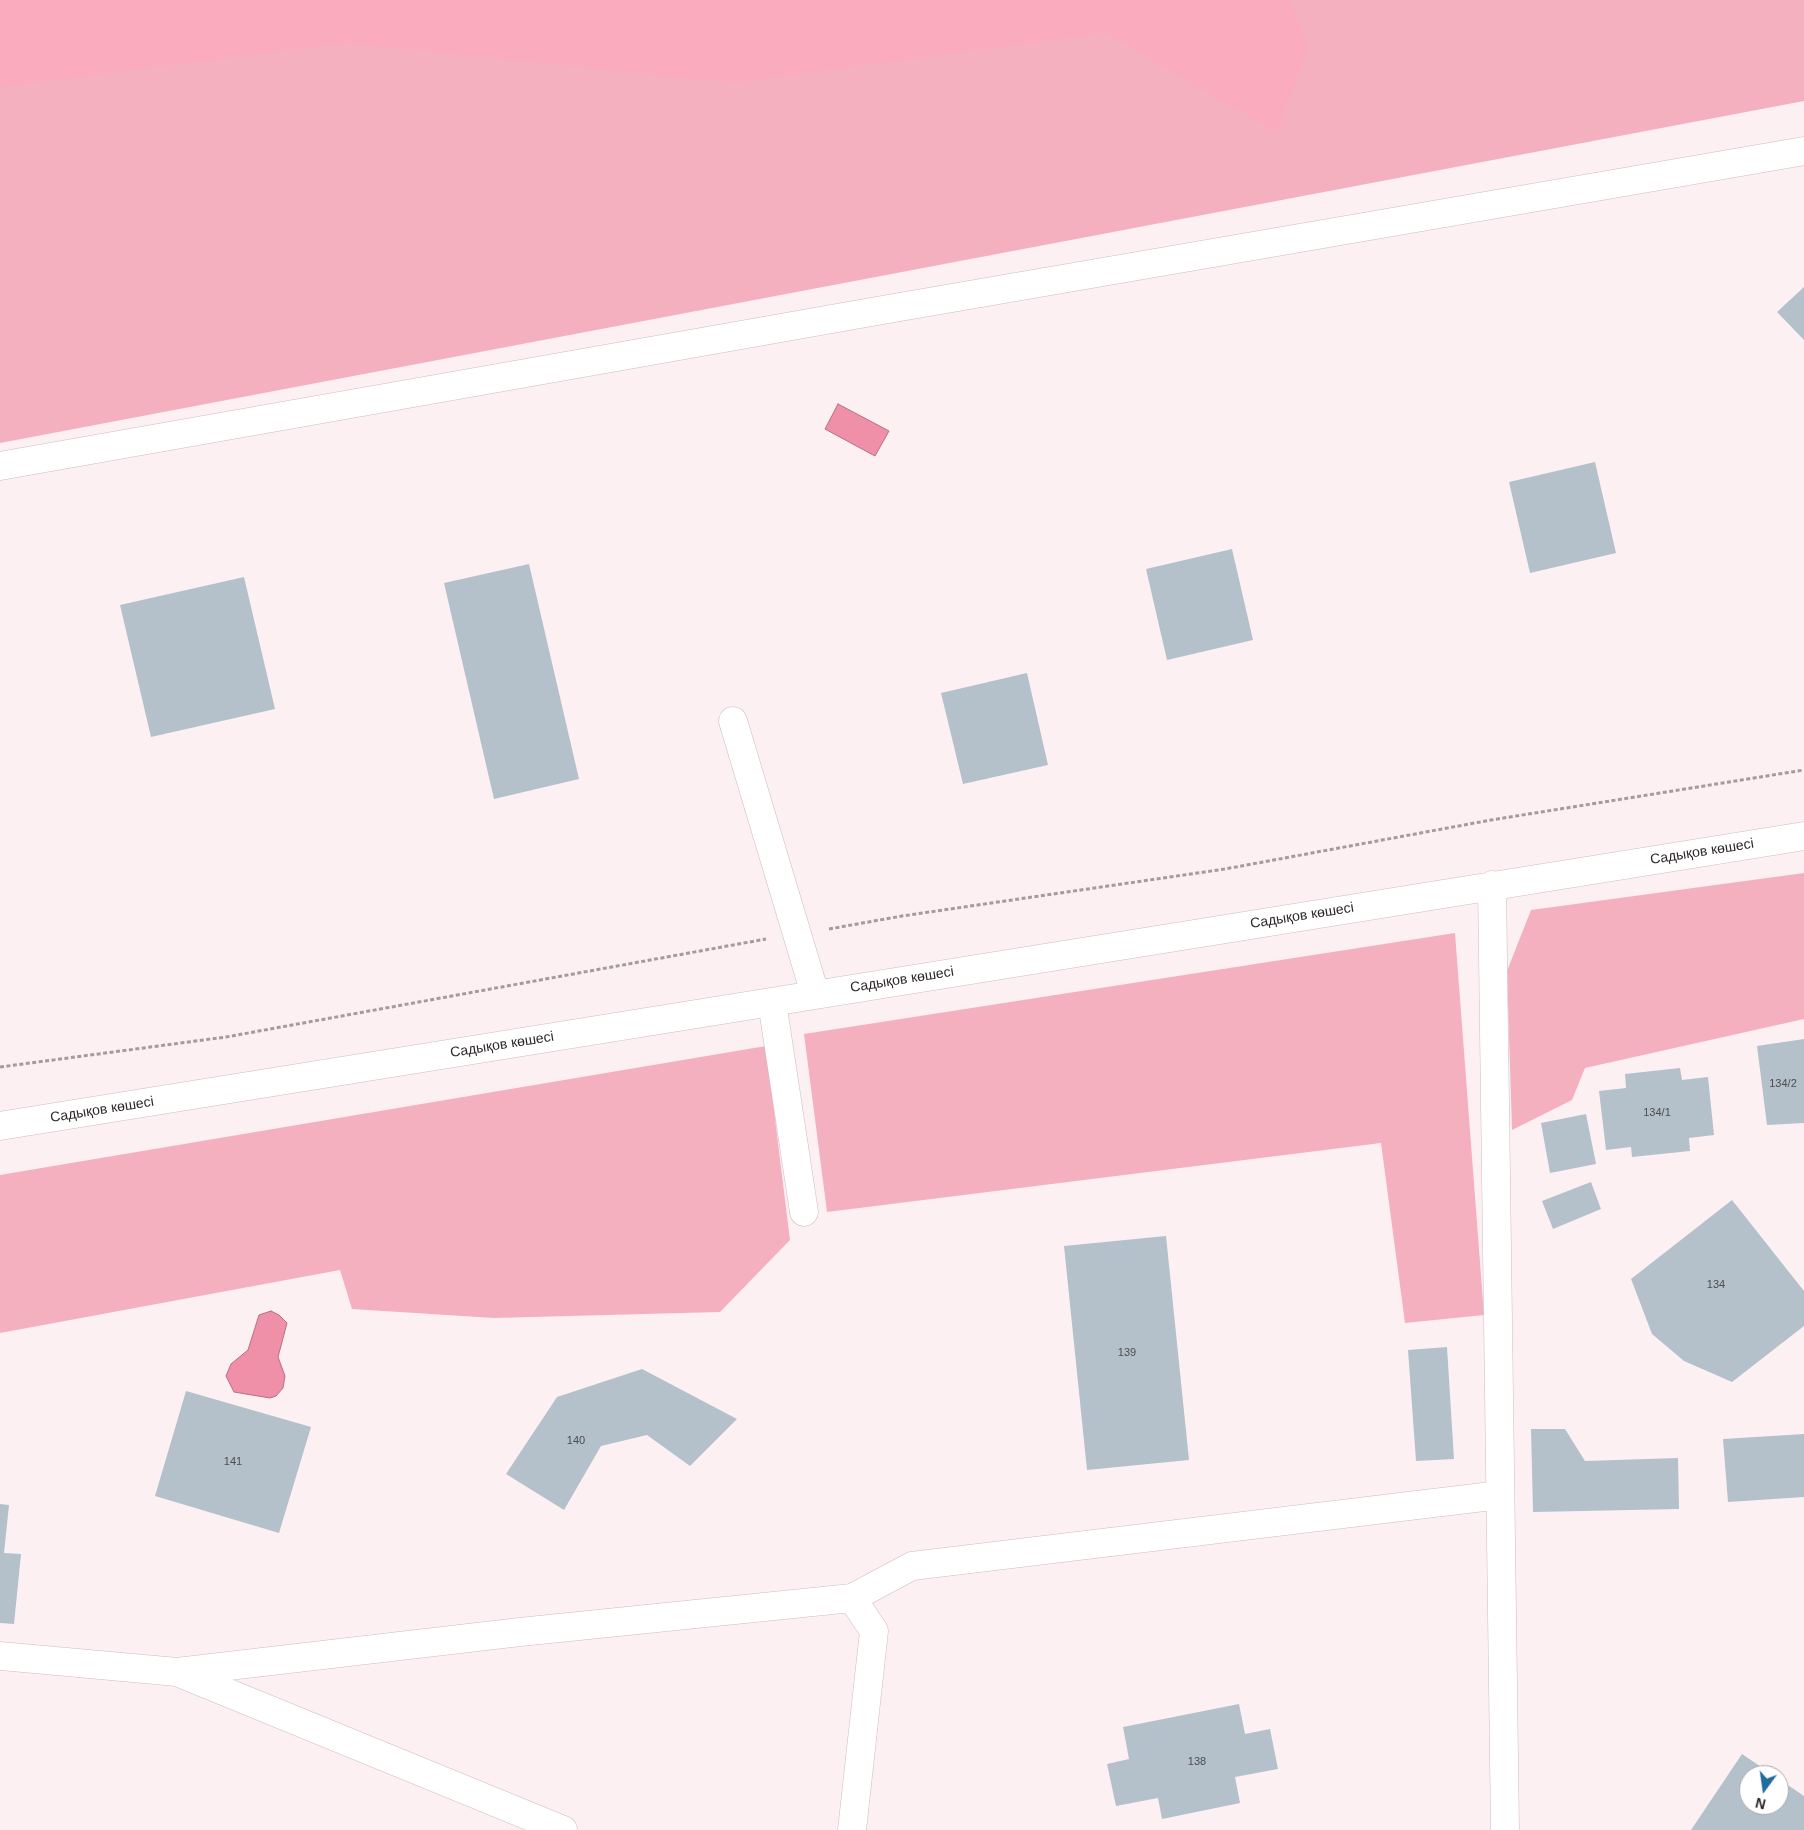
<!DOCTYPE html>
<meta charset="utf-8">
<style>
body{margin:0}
#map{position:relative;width:1804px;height:1830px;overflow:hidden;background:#fdf0f2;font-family:Arial,sans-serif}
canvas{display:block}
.north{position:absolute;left:1739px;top:1765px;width:50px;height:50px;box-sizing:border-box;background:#fff;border:1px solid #aaa8a8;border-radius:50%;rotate:194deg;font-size:14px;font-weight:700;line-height:20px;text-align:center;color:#2b2526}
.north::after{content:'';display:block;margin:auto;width:18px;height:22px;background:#1f6d9f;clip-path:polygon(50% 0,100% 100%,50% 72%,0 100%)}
</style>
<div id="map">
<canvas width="1804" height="1830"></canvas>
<div class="north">N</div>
</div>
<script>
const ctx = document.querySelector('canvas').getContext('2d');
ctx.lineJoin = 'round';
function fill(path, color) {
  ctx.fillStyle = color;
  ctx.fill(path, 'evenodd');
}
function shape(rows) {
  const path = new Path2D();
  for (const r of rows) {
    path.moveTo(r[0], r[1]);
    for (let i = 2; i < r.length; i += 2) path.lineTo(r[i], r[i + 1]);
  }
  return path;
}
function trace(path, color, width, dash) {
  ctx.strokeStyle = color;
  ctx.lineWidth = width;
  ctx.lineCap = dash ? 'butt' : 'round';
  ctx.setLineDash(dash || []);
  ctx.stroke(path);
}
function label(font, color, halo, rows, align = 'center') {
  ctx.font = font + ' Arial,sans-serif';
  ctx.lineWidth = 4.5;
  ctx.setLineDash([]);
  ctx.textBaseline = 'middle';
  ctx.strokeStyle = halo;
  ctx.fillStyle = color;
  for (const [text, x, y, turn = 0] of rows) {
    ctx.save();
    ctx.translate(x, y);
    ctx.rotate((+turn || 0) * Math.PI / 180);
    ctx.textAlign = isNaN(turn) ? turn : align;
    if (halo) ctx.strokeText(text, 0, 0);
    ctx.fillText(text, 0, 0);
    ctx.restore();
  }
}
fill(shape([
 [0,0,1804,0,1804,101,0,443],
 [1804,873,1804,1019,1585,1068,1572,1100,1512,1130,1507,971,1531,910],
 [1455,933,1484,1315,1405,1323,1381,1143,827,1212,804,1034],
 [766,1046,790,1240,720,1312,494,1318,352,1309,340,1270,0,1333,0,1175]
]), '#f5b0c0');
fill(shape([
 [0,0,1290,0,1309,48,1276,133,1106,33,732,83,346,43,0,87]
]), '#faacbe');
const water = shape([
 [838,404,889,431,875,456,825,429,838,404],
 [271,1311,279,1315,287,1323,278,1357,285,1376,283,1388,276,1396,270,1398,234,1392,226,1376,231,1364,248,1350,259,1315,271,1311]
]);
fill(water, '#ef90a8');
trace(water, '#b47081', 1);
fill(shape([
 [1804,287,1804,340,1777,312],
 [1595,462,1616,553,1530,573,1509,482],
 [1232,549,1253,640,1167,660,1146,569],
 [529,564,579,779,494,799,444,583],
 [244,577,275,709,151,737,120,605],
 [1027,673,1048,765,963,784,941,693],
 [1804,1039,1804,1123,1767,1125,1757,1046],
 [1680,1068,1682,1080,1708,1077,1714,1135,1689,1138,1690,1151,1632,1157,1631,1147,1606,1150,1599,1091,1626,1088,1625,1074],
 [1586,1114,1596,1164,1550,1173,1541,1123],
 [1591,1182,1601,1209,1553,1229,1542,1201],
 [1732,1200,1804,1291,1804,1326,1732,1382,1684,1361,1652,1334,1631,1279],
 [1166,1236,1189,1460,1087,1470,1064,1246],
 [1447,1347,1454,1459,1416,1461,1408,1350],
 [642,1369,737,1419,690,1466,647,1435,601,1446,564,1510,506,1474,557,1397],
 [186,1391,311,1427,279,1533,155,1496],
 [1531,1429,1565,1429,1585,1461,1678,1458,1679,1509,1533,1512],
 [1804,1434,1804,1497,1728,1502,1723,1439],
 [0,1504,9,1505,4,1553,21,1554,14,1624,0,1623],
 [1239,1704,1245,1734,1270,1729,1278,1769,1235,1777,1240,1803,1162,1819,1158,1798,1116,1806,1107,1764,1129,1759,1123,1727],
 [1742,1754,1773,1775,1749,1775,1749,1805,1779,1805,1779,1779,1804,1796,1804,1830,1691,1830]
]), '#b4c1ca');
const minor = shape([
 [0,466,894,308,1804,151],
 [733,721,815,994],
 [1492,885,1505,1830],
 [772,1002,804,1212],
 [0,1126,1804,836],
 [852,1598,912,1566,1500,1495],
 [0,1656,177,1672,563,1830],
 [177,1672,520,1632,852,1598,874,1631,852,1830]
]);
trace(minor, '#ccbcbf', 29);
trace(shape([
 [829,929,902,916,1225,869,1491,820,1804,770],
 [0,1067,226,1037,766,939]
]), '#a59b9c', 3, [4, 2.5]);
trace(minor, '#fff', 28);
label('11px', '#4d4c4f', null, [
 ["134/2",1783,1084],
 ["134/1",1657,1113],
 ["134",1716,1285],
 ["139",1127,1353],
 ["140",576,1441],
 ["141",233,1462],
 ["138",1197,1762]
]);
label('14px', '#2b2526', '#fff', [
 ["Садықов көшесі",1702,852,-9],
 ["Садықов көшесі",1302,916,-9],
 ["Садықов көшесі",902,980,-9],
 ["Садықов көшесі",502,1045,-9],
 ["Садықов көшесі",102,1110,-9]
]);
</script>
